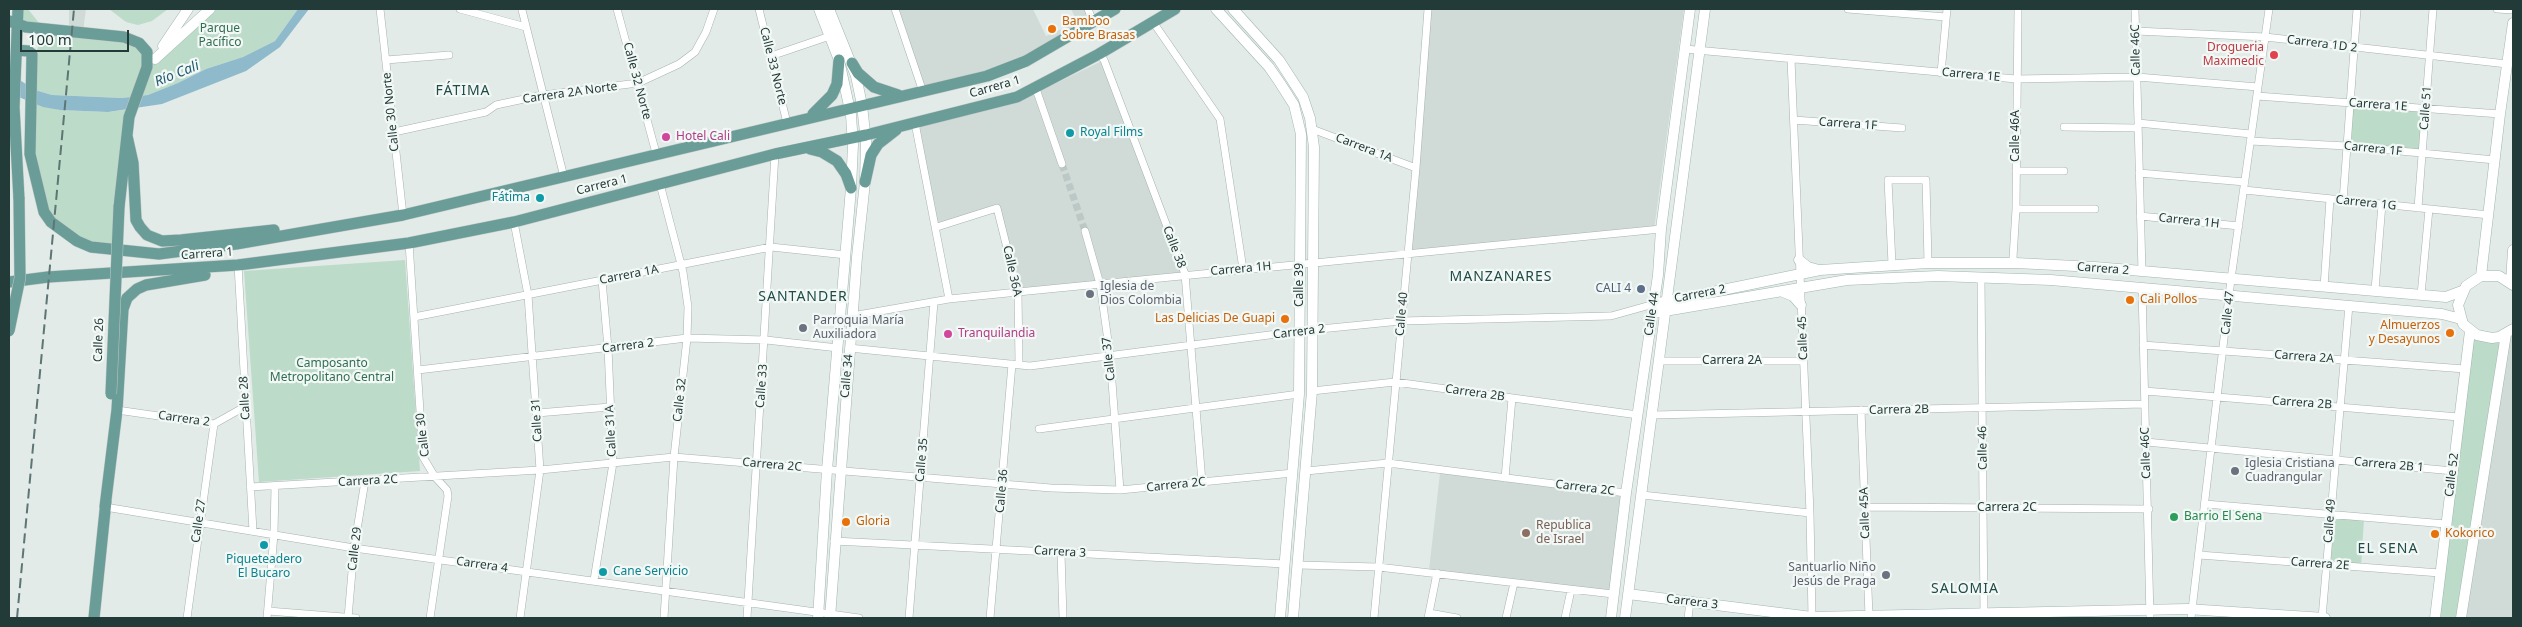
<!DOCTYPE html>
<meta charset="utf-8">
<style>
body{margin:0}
#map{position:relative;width:2522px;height:627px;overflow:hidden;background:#e2ebe8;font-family:"Noto Sans",sans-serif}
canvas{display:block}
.frame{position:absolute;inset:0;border:10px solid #233b38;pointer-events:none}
.scale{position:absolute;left:20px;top:30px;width:109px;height:22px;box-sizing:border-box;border:2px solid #233b38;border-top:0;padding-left:6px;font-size:15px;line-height:18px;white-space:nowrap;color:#233b38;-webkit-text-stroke:4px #f2f8f6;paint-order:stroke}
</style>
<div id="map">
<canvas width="2522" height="627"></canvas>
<div class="frame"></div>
<div class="scale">100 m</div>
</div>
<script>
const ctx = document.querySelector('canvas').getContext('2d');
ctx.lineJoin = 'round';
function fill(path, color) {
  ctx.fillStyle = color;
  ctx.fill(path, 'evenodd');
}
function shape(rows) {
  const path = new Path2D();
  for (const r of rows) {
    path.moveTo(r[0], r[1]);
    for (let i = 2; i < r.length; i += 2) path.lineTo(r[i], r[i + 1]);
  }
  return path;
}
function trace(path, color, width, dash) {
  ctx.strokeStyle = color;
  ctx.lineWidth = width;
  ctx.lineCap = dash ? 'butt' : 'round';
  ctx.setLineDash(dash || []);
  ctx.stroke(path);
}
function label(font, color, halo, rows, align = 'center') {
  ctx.font = font + ' "Noto Sans",sans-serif';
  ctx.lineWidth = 4.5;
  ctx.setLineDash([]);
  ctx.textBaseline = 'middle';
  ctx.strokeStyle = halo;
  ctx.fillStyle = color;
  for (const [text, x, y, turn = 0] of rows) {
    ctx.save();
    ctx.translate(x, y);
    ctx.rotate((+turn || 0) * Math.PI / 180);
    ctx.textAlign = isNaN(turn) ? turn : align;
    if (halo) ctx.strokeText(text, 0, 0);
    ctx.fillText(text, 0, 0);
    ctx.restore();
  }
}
fill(shape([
 [69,9,86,9,83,32,69,30],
 [895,9,1033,9,1046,36,1077,22,1071,9,1088,9,1093,22,1026,60,923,92],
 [1428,9,1684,9,1654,230,1407,253],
 [1104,60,1185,274,1018,292,997,209,937,227,916,128,1019,101],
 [2513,329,2513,618,2461,618,2505,346],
 [1440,473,1623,496,1611,591,1429,570]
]), '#d0dbd7');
fill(shape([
 [18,9,28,9,43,28,131,39,148,61,210,9,298,9,275,41,243,57,206,69,178,83,148,95,122,98,52,95,35,90,34,56,41,41,43,28,26,27],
 [109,9,168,9,152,21,138,25,126,22],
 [33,103,60,110,108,112,131,109,116,250,106,250,57,228,34,177],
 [2350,103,2425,108,2422,154,2347,146],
 [405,260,420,471,259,482,244,271],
 [2470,331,2506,334,2461,618,2435,618],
 [2330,516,2364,519,2361,567,2326,565]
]), '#bddbc9');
fill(shape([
 [298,9,309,9,280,47,246,71,162,104,108,112,60,110,43,107,9,93,9,73,35,90,52,95,122,98,148,95,178,83,206,69,243,57,275,41]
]), '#8ebacc');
trace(shape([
 [1062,164,1085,231]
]), '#bcc8c5', 7, [7, 3.5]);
const street = shape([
 [380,9,403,215],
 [460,9,526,27],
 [617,9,656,153],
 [759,9,787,123],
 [895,9,923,92],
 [1088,9,1093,22],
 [1848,9,1946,17],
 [2135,9,2142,272],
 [2497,9,2513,10],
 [522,10,564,177],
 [1153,22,1220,119,1243,269],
 [2136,31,2265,37,2507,64],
 [1685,49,2016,79,2137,77,2258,87],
 [1099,54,1104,60,1185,274,1202,482],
 [771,56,830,36],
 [1791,59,1810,513,1812,618],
 [386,60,449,55],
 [1941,73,1947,9],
 [1036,89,1062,164],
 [2257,96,2500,114],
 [1794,120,1902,128],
 [915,123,949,299],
 [2138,123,2251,134],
 [2064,127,2138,128],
 [1312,129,1416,168],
 [394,132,486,112,496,105,543,95,638,83,679,64,695,52,706,32,714,9],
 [2250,141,2347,146,2495,160],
 [2016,171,2064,171],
 [2139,173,2245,182],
 [660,184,683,272,688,307,687,338,674,457,664,618],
 [2244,190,2489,215],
 [2343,201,2357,9],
 [2418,208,2433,9],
 [2016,209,2095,209],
 [2140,216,2239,226],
 [514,222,528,295,540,470,520,618],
 [937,227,997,208,1018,292,1019,364],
 [1085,231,1100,284,1110,355,1120,490],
 [409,243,423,457,435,477,447,490,448,496,430,618],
 [2016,263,2013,258,2016,209,2018,9],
 [1892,264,1888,180,1926,180,1928,263],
 [238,265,253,531],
 [1981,277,1984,616],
 [2324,287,2330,199],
 [2142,288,2150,618],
 [2375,290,2382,204],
 [2421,295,2429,209],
 [852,316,949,299,1018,292,1661,229],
 [414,317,771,247,846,255],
 [2143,345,2465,369],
 [849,348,1030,366,1300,331,1401,321,1611,316,1654,304],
 [1660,361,1804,361],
 [418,370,687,338,766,340,838,348],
 [1312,391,1395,382,1638,415],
 [2145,391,2459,417],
 [117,410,214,424,246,406],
 [1861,410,1869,616],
 [537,413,610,407],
 [1653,415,2145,404],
 [1039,429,1299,394],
 [2146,442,2453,471],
 [1306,471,1388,463,1626,493],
 [1505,478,1512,398],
 [250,487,540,470,674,457,1051,488,1120,490,1293,473],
 [1642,495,1810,513],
 [2205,504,2446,524],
 [105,507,354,548,859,618],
 [1865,507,2149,509],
 [834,541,1285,564],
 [1061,553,1063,618],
 [2199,555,2440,573],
 [1298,565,1378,567,1613,594],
 [594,580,613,463,608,348,602,280],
 [268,611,356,618],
 [1429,613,1457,618],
 [187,618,214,424],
 [267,618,274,534,275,486],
 [348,618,354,548,365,481],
 [747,618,775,154],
 [909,618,934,302],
 [990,618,1012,364],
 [1374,618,1416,168,1428,9],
 [1428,618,1437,573],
 [1506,618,1514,583],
 [1565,618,1571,590],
 [1688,618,1690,602],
 [2191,618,2231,279,2269,9],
 [2322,618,2349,305]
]);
const secondary = shape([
 [829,9,856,76,862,105,866,142,865,182,857,257,830,618],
 [1216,9,1269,67,1280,83,1294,105,1301,134,1299,394,1280,618],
 [1233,9,1279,60,1303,97,1310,118,1314,147,1312,391,1293,618],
 [163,46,188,9],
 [155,59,210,9],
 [1799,260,1808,267,1819,270],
 [2481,276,2500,114,2513,23],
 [2511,282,2513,250],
 [2513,285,2499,276,2481,276,2466,286,2458,305,2463,324,2477,335,2492,338,2499,337,2513,329],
 [1783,292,1793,296,1801,305],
 [1654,304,1820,270,1928,263,2016,263,2095,267,2446,297,2462,291],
 [1653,313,1847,280,1938,276,2051,280,2142,288,2442,314,2461,319],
 [1628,594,1812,617,2187,609,2325,618],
 [818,618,827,470,851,188,853,145,851,115,839,60,819,9],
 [1611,618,1626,493,1658,275,1661,229,1690,9],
 [1625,618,1705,9],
 [2435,618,2470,331],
 [2461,618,2506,334]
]);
const primary = shape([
 [18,9,14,107,19,199],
 [9,21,26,27,124,37,139,43,147,52,147,67,129,117,119,207],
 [17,50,28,51,32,54,30,154,44,212,51,222,77,241,91,247,159,254,236,244,403,215,987,76,1026,61,1115,9],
 [852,63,858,73,874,87,898,95],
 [813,114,832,95,837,84,839,60],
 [127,136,133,163,136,220,140,227,147,235,162,241,181,240,274,230],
 [810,149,822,152,837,161,846,174,851,188],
 [865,182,871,155,878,144,896,130],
 [9,282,48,277,238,265,409,243,514,222,775,154,866,135,1017,97,1099,54,1175,9],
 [105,507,117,410,123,309,127,298,137,289,146,285,205,275],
 [94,618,106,501]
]);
trace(street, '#a5b3b0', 8);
trace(secondary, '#a1b6b1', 11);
trace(primary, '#c1c8c7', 12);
trace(street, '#fff', 7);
trace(secondary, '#fff', 10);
trace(primary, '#6a9d97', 11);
trace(shape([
 [17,618,74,9]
]), '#5e7673', 2, [10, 5]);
const primaryBridge = shape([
 [9,331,20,278,19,199],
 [111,394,119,207]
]);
trace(primaryBridge, '#c1c8c7', 12, []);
trace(primaryBridge, '#6a9d97', 11);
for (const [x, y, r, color] of [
 [1052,29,5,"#e8710a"],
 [2274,55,5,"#e0444e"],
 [1070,133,5,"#0f9aa8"],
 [666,137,5,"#d1479c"],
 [540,198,5,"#0f9aa8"],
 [1641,289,5,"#5c6f8a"],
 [1090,294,5,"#6b7280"],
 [2130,300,5,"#e8710a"],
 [1285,319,5,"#e8710a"],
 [803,328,5,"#6b7280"],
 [2450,333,5,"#e8710a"],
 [948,334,5,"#d1479c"],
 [2235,471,5,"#6b7280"],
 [2174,517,5,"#2e9e5b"],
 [846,522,5,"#e8710a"],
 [1526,533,5,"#8d6e63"],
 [2435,534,5,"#e8710a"],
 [264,545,5,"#0f9aa8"],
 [603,572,5,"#0f9aa8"],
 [1886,575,5,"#6b7280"]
]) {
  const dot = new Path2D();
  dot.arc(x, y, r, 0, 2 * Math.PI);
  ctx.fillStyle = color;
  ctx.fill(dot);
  trace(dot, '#f2f8f6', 2);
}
label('12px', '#c56008', '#f2f8f6', [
 ["Bamboo",1062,22],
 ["Sobre Brasas",1062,36],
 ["Cali Pollos",2140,300],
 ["Las Delicias De Guapi",1275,319,"right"],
 ["Almuerzos",2440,326,"right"],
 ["y Desayunos",2440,340,"right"],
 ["Gloria",856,522],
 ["Kokorico",2445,534]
], 'left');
label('12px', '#316e51', '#f2f8f6', [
 ["Parque",220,29],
 ["Pacífico",220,43],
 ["Camposanto",332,364],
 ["Metropolitano Central",332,378]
]);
label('12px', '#233b38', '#f2f8f6', [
 ["Carrera 1D 2",2322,44,7],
 ["Calle 46C",2136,50,-91],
 ["Calle 33 Norte",773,66,76],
 ["Carrera 1E",1971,75,5],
 ["Calle 32 Norte",637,81,75],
 ["Carrera 1",995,87,-16],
 ["Carrera 2A Norte",570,93,-8],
 ["Carrera 1E",2378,105,4],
 ["Calle 51",2426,108,-86],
 ["Calle 30 Norte",391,112,-96],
 ["Carrera 1F",1848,124,4],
 ["Calle 46A",2016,136,-90],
 ["Carrera 1A",1364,148,21],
 ["Carrera 1F",2373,149,6],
 ["Carrera 1",602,185,-14],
 ["Carrera 1G",2366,203,6],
 ["Carrera 1H",2189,221,6],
 ["Calle 38",1174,247,69],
 ["Carrera 1",207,254,-4],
 ["Carrera 1H",1241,269,-5],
 ["Carrera 2",2103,269,4],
 ["Calle 36A",1012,271,78],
 ["Carrera 1A",629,275,-11],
 ["Calle 39",1300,285,-90],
 ["Carrera 2",1700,294,-11],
 ["Calle 47",2228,313,-84],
 ["Calle 40",1402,314,-85],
 ["Calle 44",1652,314,-82],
 ["Carrera 2",1299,332,-7],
 ["Calle 45",1803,338,-92],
 ["Calle 26",99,340,-88],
 ["Carrera 2",628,346,-7],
 ["Carrera 2A",2304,357,4],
 ["Calle 37",1109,359,-96],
 ["Carrera 2A",1732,361],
 ["Calle 34",847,376,-85],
 ["Calle 33",762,386,-86],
 ["Carrera 2B",1475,393,8],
 ["Calle 28",245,398,-93],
 ["Calle 32",680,400,-84],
 ["Carrera 2B",2302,403,4],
 ["Carrera 2B",1899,410,-1],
 ["Carrera 2",184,419,8],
 ["Calle 31",537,420,-93],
 ["Calle 31A",611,431,-93],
 ["Calle 30",423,435,-97],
 ["Calle 46",1983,448,-91],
 ["Calle 46C",2146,453,-92],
 ["Calle 35",922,460,-85],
 ["Carrera 2C",772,465,5],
 ["Carrera 2B 1",2389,465,5],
 ["Calle 52",2452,475,-83],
 ["Carrera 2C",368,481,-3],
 ["Carrera 2C",1176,485,-6],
 ["Carrera 2C",1585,488,7],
 ["Calle 36",1002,491,-85],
 ["Carrera 2C",2007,508],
 ["Calle 45A",1865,513,-92],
 ["Calle 27",199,521,-82],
 ["Calle 49",2330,521,-86],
 ["Calle 29",355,549,-83],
 ["Carrera 3",1060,552,3],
 ["Carrera 2E",2320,564,4],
 ["Carrera 4",482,565,8],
 ["Carrera 3",1692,602,7]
]);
label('12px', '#be3a42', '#f2f8f6', [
 ["Drogueria",2264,48],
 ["Maximedic",2264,62]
], 'right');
label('12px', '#0d838f', '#f2f8f6', [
 ["Royal Films",1080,133],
 ["Fátima",530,198,"right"],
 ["Piqueteadero",264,560,"center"],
 ["El Bucaro",264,574,"center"],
 ["Cane Servicio",613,572]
], 'left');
label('12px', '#b23c85', '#f2f8f6', [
 ["Hotel Cali",676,137],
 ["Tranquilandia",958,334]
], 'left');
label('12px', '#5b616d', '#f2f8f6', [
 ["Iglesia de",1100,287],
 ["Dios Colombia",1100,301],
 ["Parroquia María",813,321],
 ["Auxiliadora",813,335],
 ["Iglesia Cristiana",2245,464],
 ["Cuadrangular",2245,478],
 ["Santuarlio Niño",1876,568,"right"],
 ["Jesús de Praga",1876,582,"right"]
], 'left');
label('12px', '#4e5e75', '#f2f8f6', [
 ["CALI 4",1631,289]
], 'right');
label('12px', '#27864d', '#f2f8f6', [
 ["Barrio El Sena",2184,517]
], 'left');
label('12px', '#785e54', '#f2f8f6', [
 ["Republica",1536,526],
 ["de Israel",1536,540]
], 'left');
label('italic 14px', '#225a72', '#f2f8f6', [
 ["Río Cali",177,74,-22]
]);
ctx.letterSpacing = '1px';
label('14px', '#214b47', '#f2f8f6', [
 ["FÁTIMA",463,91],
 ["MANZANARES",1501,277],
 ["SANTANDER",803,297],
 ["EL SENA",2388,549],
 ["SALOMIA",1965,589]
]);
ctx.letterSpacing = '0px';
</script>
